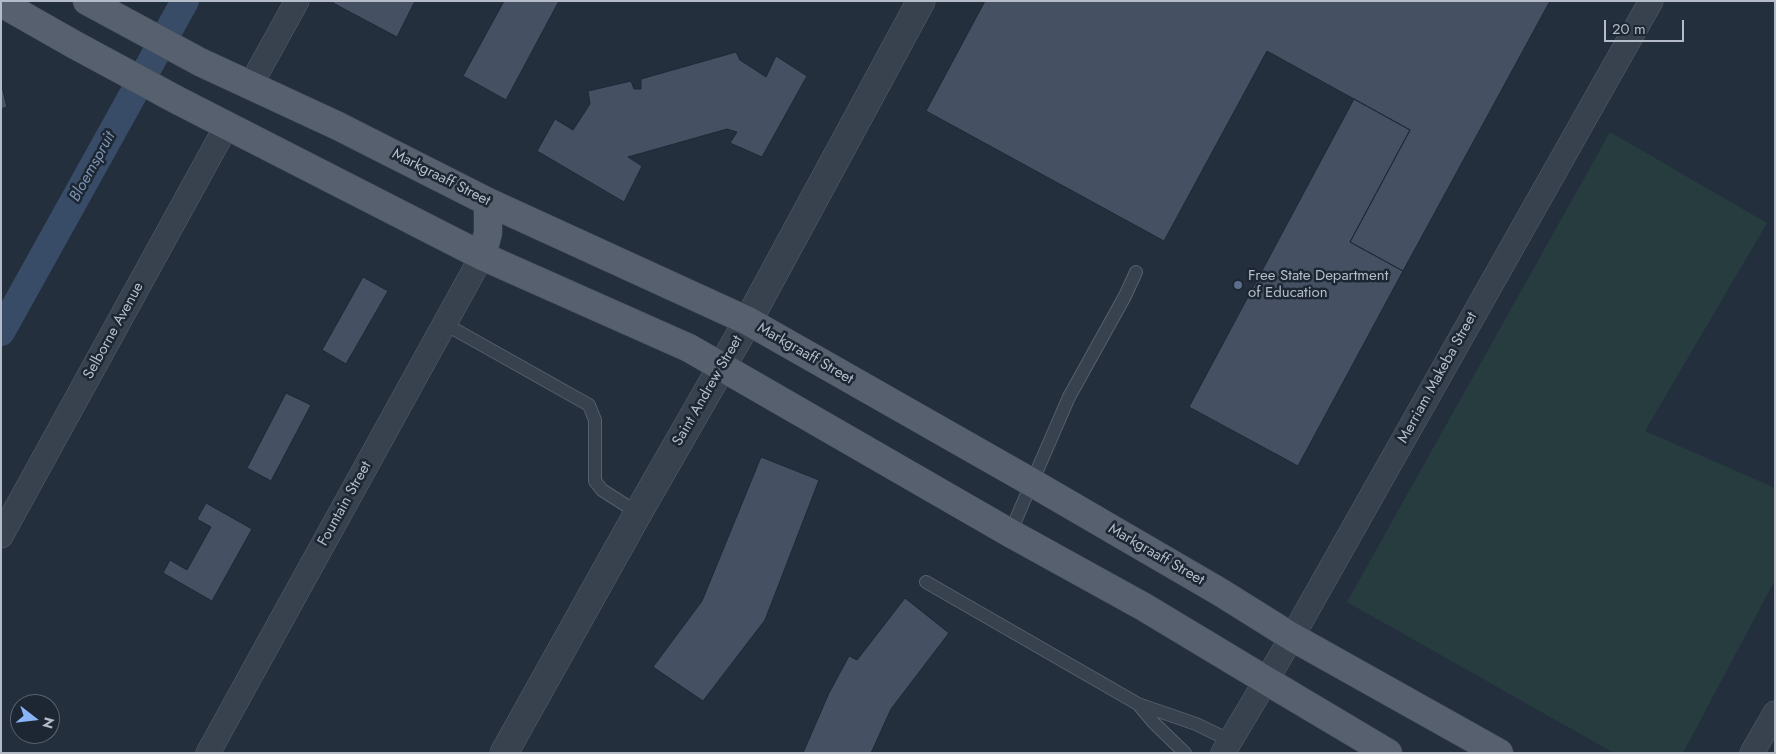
<!DOCTYPE html>
<style>
body{margin:0}
#map{position:relative;width:1776px;height:754px;overflow:hidden;background:#242f3e;font-family:Jost,sans-serif}
canvas{display:block}
.frame{position:absolute;inset:0;border:2px solid #b4bcc9;pointer-events:none}
.north{position:absolute;left:10px;top:694px;width:50px;height:50px;box-sizing:border-box;background:#1d2633;border:1px solid #59626f;border-radius:50%;rotate:106deg;font-size:14px;font-weight:700;line-height:20px;text-align:center;color:#b4bcc9}
.north::after{content:'';display:block;margin:auto;width:18px;height:22px;background:#8ab4f8;clip-path:polygon(50% 0,100% 100%,50% 72%,0 100%)}
.scale{position:absolute;left:1604px;top:20px;width:80px;height:22px;box-sizing:border-box;border:2px solid #b4bcc9;border-top:0;padding-left:6px;font-size:15px;line-height:18px;white-space:nowrap;color:#b4bcc9;-webkit-text-stroke:4px #1d2633;paint-order:stroke}
</style>
<div id="map">
<canvas width="1776" height="754"></canvas>
<div class="frame"></div>
<div class="north">N</div>
<div class="scale">20 m</div>
</div>
<script>
const ctx = document.querySelector('canvas').getContext('2d');
ctx.lineJoin = 'round';
function fill(path, color) {
  ctx.fillStyle = color;
  ctx.fill(path, 'evenodd');
}
function shape(rows) {
  const path = new Path2D();
  for (const r of rows) {
    path.moveTo(r[0], r[1]);
    for (let i = 2; i < r.length; i += 2) path.lineTo(r[i], r[i + 1]);
  }
  return path;
}
function trace(path, color, width, dash) {
  ctx.strokeStyle = color;
  ctx.lineWidth = width;
  ctx.lineCap = dash ? 'butt' : 'round';
  ctx.setLineDash(dash || []);
  ctx.stroke(path);
}
function label(font, color, halo, rows, align = 'center') {
  ctx.font = font + ' Jost,sans-serif';
  ctx.lineWidth = 5;
  ctx.setLineDash([]);
  ctx.textBaseline = 'middle';
  ctx.strokeStyle = halo;
  ctx.fillStyle = color;
  for (const [text, x, y, turn = 0] of rows) {
    ctx.save();
    ctx.translate(x, y);
    ctx.rotate((+turn || 0) * Math.PI / 180);
    ctx.textAlign = isNaN(turn) ? turn : align;
    if (halo) ctx.strokeText(text, 0, 0);
    ctx.fillText(text, 0, 0);
    ctx.restore();
  }
}
fill(shape([
 [1610,132,1767,223,1645,431,1775,488,1775,580,1683,753,1614,753,1347,602]
]), '#263c3f');
trace(shape([
 [1,332,185,1]
]), '#394c67', 28);
const building = shape([
 [334,1,415,1,397,37,333,3,334,1],
 [504,1,559,1,506,100,463,76,504,1],
 [985,1,1550,1,1403,271,1350,242,1410,130,1267,51,1164,241,926,111,985,1],
 [736,52,740,60,766,77,776,56,807,76,762,157,730,143,737,132,727,129,628,157,642,166,624,202,537,151,555,119,573,130,590,104,588,91,631,81,634,89,641,89,641,79,736,52],
 [1,82,7,107,1,109,1,82],
 [1354,99,1410,130,1350,242,1403,271,1298,466,1189,407,1354,99],
 [363,277,388,291,346,364,322,350,363,277],
 [286,393,311,405,271,481,247,468,286,393],
 [761,457,819,480,765,620,703,701,653,667,702,601,761,457],
 [206,503,252,529,212,601,163,573,170,560,187,570,211,527,197,519,206,503],
 [905,598,949,633,891,709,871,753,803,753,829,693,849,656,857,660,905,598]
]);
fill(building, '#455162');
trace(building, '#1f2835', 1);
const service = shape([
 [445,324,589,405,595,420,595,481,602,490,638,513],
 [1010,533,1069,397,1125,296,1136,272],
 [926,582,1138,704,1196,724,1231,741],
 [1138,704,1154,723,1185,753]
]);
const minor = shape([
 [250,86,297,1],
 [1,536,227,125],
 [208,753,482,256],
 [1223,753,1292,637,1651,1],
 [1752,753,1775,713]
]);
const tertiary = shape([
 [504,753,638,513,748,321,921,1]
]);
const primary = shape([
 [87,1,200,62,338,126,488,202,748,321,1031,482,1220,592,1292,637,1499,753],
 [1,3,75,45,177,100,482,256,689,348,1010,533,1144,607,1267,681,1388,753],
 [482,256,488,233,488,202]
]);
trace(service, '#565f6c', 14);
trace(minor, '#565f6c', 25);
trace(tertiary, '#565f6c', 29);
trace(primary, '#414a57', 29);
trace(service, '#38414e', 12);
trace(minor, '#38414e', 24);
trace(tertiary, '#38414e', 28);
trace(primary, '#56606e', 28);
for (const [x, y, r, color] of [
 [1238,285,5,"#5c6f8a"]
]) {
  const dot = new Path2D();
  dot.arc(x, y, r, 0, 2 * Math.PI);
  ctx.fillStyle = color;
  ctx.fill(dot);
  trace(dot, '#1d2633', 2);
}
label('15px', '#b4bcc9', '#1d2633', [
 ["Markgraaff Street",441,178,27],
 ["Selborne Avenue",114,331,-61],
 ["Markgraaff Street",805,354,30],
 ["Merriam Makeba Street",1438,378,-61],
 ["Saint Andrew Street",708,391,-60],
 ["Fountain Street",345,504,-61],
 ["Markgraaff Street",1156,555,30]
]);
label('15px', '#b4bcc9', '#1d2633', [
 ["Free State Department",1248,276],
 ["of Education",1248,293]
], 'left');
label('italic 16px', '#7c92b1', '#1d2633', [
 ["Bloemspruit",93,167,-61]
]);
</script>
